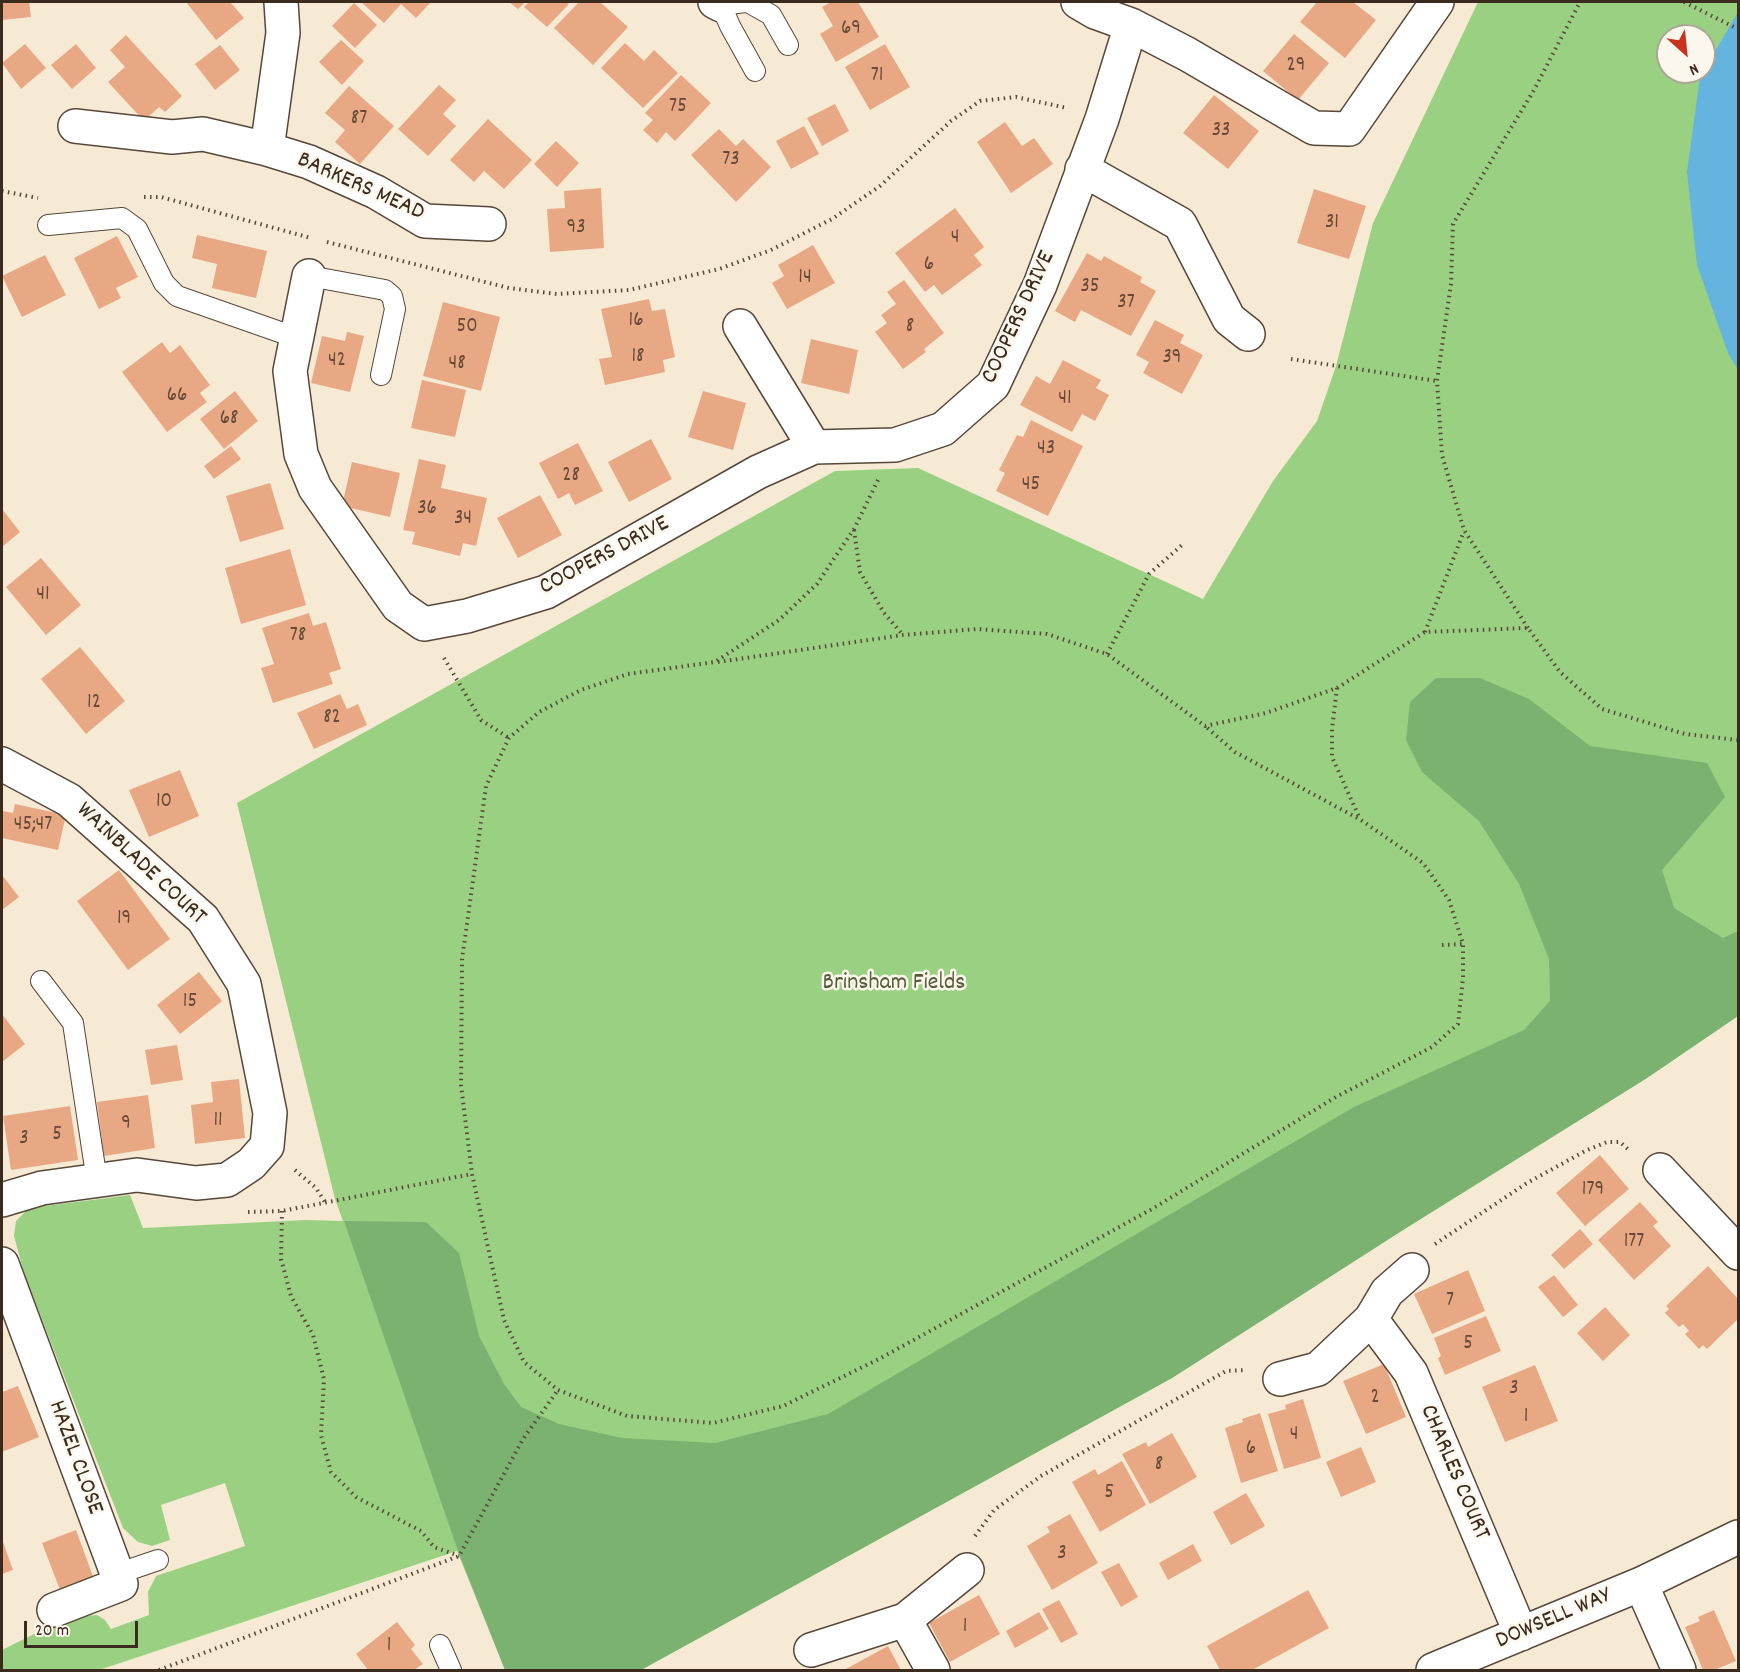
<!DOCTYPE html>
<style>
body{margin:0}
#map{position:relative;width:1740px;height:1672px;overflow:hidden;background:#f6ead5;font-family:Dekko,sans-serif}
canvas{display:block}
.frame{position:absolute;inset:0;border:3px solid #3b2a1e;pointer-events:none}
.north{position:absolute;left:1656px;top:24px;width:60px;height:60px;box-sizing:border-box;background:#fbf7ec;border:2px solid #aea59a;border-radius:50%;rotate:153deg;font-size:16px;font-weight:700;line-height:24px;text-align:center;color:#3b2a1e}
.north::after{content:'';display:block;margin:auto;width:21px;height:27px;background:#c8321e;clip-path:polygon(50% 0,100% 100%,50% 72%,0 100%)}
.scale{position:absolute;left:24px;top:1621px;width:114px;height:27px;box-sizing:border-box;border:3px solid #3b2a1e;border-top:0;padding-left:8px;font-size:18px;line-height:21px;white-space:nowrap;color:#3b2a1e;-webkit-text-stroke:4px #fbf7ec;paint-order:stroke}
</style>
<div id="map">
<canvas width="1740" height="1672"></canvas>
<div class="frame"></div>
<div class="north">N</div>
<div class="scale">20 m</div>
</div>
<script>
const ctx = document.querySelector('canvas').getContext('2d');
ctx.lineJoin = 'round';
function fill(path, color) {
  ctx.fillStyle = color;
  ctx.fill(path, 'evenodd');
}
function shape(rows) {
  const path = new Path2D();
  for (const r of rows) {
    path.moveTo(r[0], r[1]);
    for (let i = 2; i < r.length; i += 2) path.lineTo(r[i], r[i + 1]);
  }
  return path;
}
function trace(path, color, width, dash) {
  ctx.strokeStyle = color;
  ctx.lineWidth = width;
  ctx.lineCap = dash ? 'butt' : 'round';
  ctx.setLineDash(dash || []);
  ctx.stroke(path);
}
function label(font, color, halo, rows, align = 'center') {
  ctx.font = font + ' Dekko,sans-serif';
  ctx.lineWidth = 5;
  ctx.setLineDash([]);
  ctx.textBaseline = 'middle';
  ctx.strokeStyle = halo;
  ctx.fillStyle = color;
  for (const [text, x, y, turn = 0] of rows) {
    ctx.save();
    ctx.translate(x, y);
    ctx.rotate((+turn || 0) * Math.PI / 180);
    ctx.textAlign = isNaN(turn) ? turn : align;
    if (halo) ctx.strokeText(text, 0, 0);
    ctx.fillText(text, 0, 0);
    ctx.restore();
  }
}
fill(shape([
 [1478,2,1738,2,1738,1016,1647,1078,1403,1230,1172,1378,641,1670,505,1670,457,1551,99,1670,2,1670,2,1650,34,1634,84,1616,97,1615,105,1620,111,1629,149,1615,148,1592,156,1576,245,1546,225,1483,161,1505,170,1540,152,1546,138,1542,123,1528,24,1273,14,1236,16,1221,27,1210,45,1206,130,1195,143,1228,306,1220,343,1221,335,1199,237,803,835,471,918,468,1203,599,1273,481,1317,421,1336,366,1373,223],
 [1668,36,1704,36,1704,72,1668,72]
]), '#9ad082');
fill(shape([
 [1436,678,1480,678,1529,699,1590,746,1707,763,1725,797,1662,870,1674,908,1723,938,1738,931,1738,1016,1647,1078,1403,1230,1172,1378,641,1670,505,1670,458,1551,344,1221,426,1222,459,1253,479,1336,504,1384,521,1407,559,1424,622,1438,715,1443,828,1414,1354,1107,1524,1030,1550,1001,1549,959,1519,884,1479,821,1422,772,1406,740,1410,702]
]), '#7bb270');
fill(shape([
 [1738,12,1738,370,1728,353,1697,265,1687,172,1700,77]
]), '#65b3df');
fill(shape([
 [2,2,29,2,31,17,2,20],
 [186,2,230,2,244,18,216,40],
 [361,2,431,2,416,18,401,4,384,23],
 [509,2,525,2,518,9],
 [529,2,566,2,569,4,547,27,524,7],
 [579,2,600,2,628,27,593,65,554,28],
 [831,2,858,2,879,37,836,62,820,34,833,26,822,7],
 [1317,2,1353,2,1376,20,1345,58,1300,22],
 [354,3,377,25,355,48,332,26],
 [1294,34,1329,63,1298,100,1263,71],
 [126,35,182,96,165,112,159,107,144,121,108,82,125,67,110,50],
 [341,40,364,61,342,85,319,62],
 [625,43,644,61,654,50,678,73,643,108,601,68],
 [25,44,46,68,21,89,2,63],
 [76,44,96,68,72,89,51,65],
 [885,44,910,87,870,110,845,67],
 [220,45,240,70,215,90,195,64],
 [681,75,711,103,675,141,666,132,657,143,643,130,653,120,645,113],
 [439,85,456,100,443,114,456,126,428,156,398,129],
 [349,86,394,126,360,164,335,142,345,130,325,113],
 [1214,95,1259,131,1228,169,1183,133],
 [835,104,849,131,822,146,807,118],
 [488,119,532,160,504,189,484,171,474,182,450,160],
 [1005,122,1022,146,1034,138,1053,164,1011,193,977,142],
 [804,126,819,154,791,169,776,141],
 [719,129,736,146,743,139,771,167,736,202,691,155],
 [556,141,579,163,557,187,534,164],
 [601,188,604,248,550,252,547,209,565,208,564,191],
 [1314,189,1366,206,1349,259,1297,243],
 [955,208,984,247,974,255,982,265,942,295,934,285,925,292,895,253],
 [197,235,267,251,256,298,212,288,217,264,192,258],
 [117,236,138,277,116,288,121,298,99,309,74,258],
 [813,245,835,283,787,309,772,283,784,276,778,265],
 [1087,253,1101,261,1104,256,1142,277,1140,282,1156,291,1131,336,1081,310,1075,322,1055,311],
 [45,255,66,295,22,317,2,276],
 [904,280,944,333,924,349,926,352,903,369,875,332,887,323,881,315,896,304,887,292],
 [649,299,652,311,665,309,675,357,663,360,665,372,605,385,599,359,612,357,601,309],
 [443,302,500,317,481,391,423,376],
 [1155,320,1184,335,1180,343,1203,355,1182,394,1143,373,1149,362,1136,355],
 [347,332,364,336,350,392,311,383,322,336,345,341],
 [811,339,858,350,849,394,801,383],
 [162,342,170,353,180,345,210,385,200,393,207,402,167,432,122,372],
 [1063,360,1101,380,1096,388,1109,395,1095,421,1082,414,1072,432,1020,405,1036,376,1050,384],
 [422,380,466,390,455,437,411,428],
 [235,391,258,421,224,449,200,419],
 [703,391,746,403,733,450,688,437],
 [1031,420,1083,446,1048,516,996,491,1005,473,999,470,1017,435,1023,437],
 [651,439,672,479,629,502,608,462],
 [578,443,603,491,575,505,569,493,558,499,539,463],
 [231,446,241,459,214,479,204,466],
 [419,459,446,465,441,488,487,498,476,546,463,543,460,556,412,544,415,532,403,530],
 [352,462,400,473,390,517,342,506],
 [270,483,284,529,240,542,226,496],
 [540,495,562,535,518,558,497,518],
 [2,509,20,532,2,547],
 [290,549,306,605,241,624,225,568],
 [41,558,81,605,46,635,6,587],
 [309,613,313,626,326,622,341,669,329,673,333,684,273,703,261,668,274,664,262,628],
 [80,647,125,701,86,734,41,679],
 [340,694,347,709,358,704,367,725,314,749,297,713],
 [180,770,199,816,149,837,129,790],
 [15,804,66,815,58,850,2,838,2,811,13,813],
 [119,870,170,939,128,970,77,901],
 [2,875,19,897,2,910],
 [199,972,222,1001,180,1034,157,1005],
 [2,1014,25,1044,2,1062],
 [177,1045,183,1080,151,1085,145,1050],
 [239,1079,245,1138,195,1144,191,1105,213,1102,211,1082],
 [148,1095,155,1148,104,1156,97,1102],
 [70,1106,78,1160,11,1170,3,1116],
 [1600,1155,1629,1189,1585,1226,1556,1193],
 [1640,1202,1658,1222,1653,1226,1671,1246,1634,1280,1598,1240],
 [1580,1229,1593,1244,1564,1269,1551,1255],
 [1708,1266,1738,1299,1738,1319,1707,1349,1703,1345,1699,1349,1685,1334,1689,1331,1683,1324,1679,1327,1665,1313,1669,1309,1666,1306],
 [1468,1270,1485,1311,1432,1334,1414,1294],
 [1554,1275,1578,1305,1563,1317,1538,1287],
 [1605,1307,1630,1335,1603,1361,1577,1333],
 [1486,1316,1501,1351,1445,1375,1438,1358,1441,1356,1434,1338],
 [1384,1364,1406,1417,1366,1434,1343,1381],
 [1535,1365,1558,1421,1505,1442,1482,1387],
 [18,1386,39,1437,2,1452,2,1392],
 [1303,1399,1321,1458,1284,1469,1268,1414,1286,1409,1285,1405],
 [1260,1413,1278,1471,1241,1483,1225,1428,1243,1422,1242,1419],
 [1172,1433,1197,1477,1150,1504,1122,1454,1146,1442,1148,1447],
 [1361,1447,1376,1482,1341,1497,1326,1462],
 [1122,1461,1146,1505,1100,1532,1072,1482,1095,1469,1098,1475],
 [1246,1493,1265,1526,1231,1545,1213,1512],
 [1070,1514,1098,1563,1052,1590,1027,1546,1050,1532,1047,1527],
 [76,1530,95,1582,62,1595,42,1543],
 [2,1539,13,1570,2,1574],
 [1193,1544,1202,1561,1168,1580,1159,1563],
 [1119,1563,1138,1597,1121,1607,1101,1572],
 [1308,1590,1329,1628,1252,1670,1220,1670,1207,1646],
 [979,1595,1000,1634,950,1662,929,1623],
 [1059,1600,1078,1634,1061,1643,1042,1609],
 [1714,1610,1736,1661,1714,1670,1703,1670,1685,1627,1700,1621,1698,1617],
 [1039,1612,1049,1629,1015,1648,1006,1631],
 [397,1622,415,1645,411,1649,423,1664,414,1670,368,1670,356,1654],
 [888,1646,901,1670,844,1670]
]), '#e9a884');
const lane = shape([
 [745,2,721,5,730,26,755,71],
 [748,2,771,15,788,45],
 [48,225,122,218,137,229,164,283,177,296,297,338],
 [309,276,385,290,392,296,395,309,381,375],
 [41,981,73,1023,97,1181],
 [117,1574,158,1560],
 [440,1645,451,1670]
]);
const street = shape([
 [715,2,721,5],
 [1078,2,1095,12,1131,25,1187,54,1314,128,1349,129,1437,2],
 [75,126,172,137,203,134,267,149,309,162,376,192,425,221,489,224],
 [267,149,283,33,281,2],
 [1082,169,1180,224,1229,319,1248,334],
 [309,276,290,371,301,454,315,488,398,606,424,624,467,616,546,592,758,472,814,447,895,445,943,429,993,385,1040,285,1102,119,1131,25],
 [740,326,814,447],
 [2,764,69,800,203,919,244,984,270,1113,267,1146,251,1164,227,1180,196,1183,137,1175,42,1188,2,1200],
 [1660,1170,1738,1253],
 [2,1264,121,1584,54,1610],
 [1371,1319,1411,1373,1521,1634],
 [1280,1379,1318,1369,1371,1319,1387,1292,1412,1270],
 [1641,1584,1679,1670],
 [905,1620,933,1670],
 [811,1650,905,1620,967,1570],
 [1433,1670,1641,1584,1738,1537]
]);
trace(lane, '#574739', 22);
trace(street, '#574739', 36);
trace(shape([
 [1684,2,1738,29],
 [2,191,38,198],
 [144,197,161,197,311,238],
 [327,242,509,288,557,294,629,290,719,269,771,250,832,219,880,186,951,121,980,101,1016,97,1067,108],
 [1291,359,1437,381],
 [878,480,854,529,817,584,779,620,715,662,628,674,581,690,539,712,509,738,486,786,462,960,461,1085,472,1174,504,1320,524,1362,558,1390,627,1416,713,1423,783,1406,879,1359,1152,1209,1336,1097,1432,1047,1458,1024,1463,978,1463,944,1449,900,1423,863,1361,820,1235,752,1205,726],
 [854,530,860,572,884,613,903,635],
 [1528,628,1464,530,1442,455,1437,381,1451,284,1453,224,1534,90,1580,2],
 [1425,632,1464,531],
 [1107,654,1149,574,1182,545],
 [444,658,481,720,509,738],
 [718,662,903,635,977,629,1047,634,1107,654,1205,726,1266,713,1337,688,1425,632,1528,628,1560,672,1602,709,1685,734,1738,740],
 [1337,688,1332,729,1332,757,1360,819],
 [1442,945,1463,944],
 [295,1170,316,1188,325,1202],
 [282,1211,281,1259,291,1296,313,1335,324,1379,321,1435,331,1472,356,1497,421,1531,434,1547,459,1556],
 [248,1212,282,1211,472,1174],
 [1435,1244,1527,1183,1587,1150,1607,1142,1620,1142,1630,1151],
 [975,1536,994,1510,1041,1476,1226,1371,1245,1370],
 [159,1670,459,1556,523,1439,558,1390]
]), '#574739', 4, [1.5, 4.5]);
trace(lane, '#fff', 20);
trace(street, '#fff', 33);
label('21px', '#664a38', null, [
 ["69",851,30],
 ["29",1296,67],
 ["71",877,77],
 ["75",678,108],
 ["87",359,120],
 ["33",1221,132],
 ["73",731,161],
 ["31",1332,224],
 ["93",576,229],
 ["4",955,239],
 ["6",929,266],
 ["14",805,279],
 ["35",1090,288],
 ["37",1126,304],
 ["16",636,322],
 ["50",467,328],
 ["8",910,328],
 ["18",638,358],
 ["39",1172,359],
 ["42",337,362],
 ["48",457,365],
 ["66",177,397],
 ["41",1065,400],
 ["68",229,420],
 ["43",1046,450],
 ["28",571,477],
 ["45",1031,486],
 ["36",427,510],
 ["34",463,520],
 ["41",43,596],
 ["78",298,637],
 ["12",94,704],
 ["82",332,719],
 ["10",164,803],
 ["45;47",33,826],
 ["19",124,920],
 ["15",190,1003],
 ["11",218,1122],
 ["9",126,1125],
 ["5",57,1136],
 ["3",24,1140],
 ["179",1593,1191],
 ["177",1634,1243],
 ["7",1450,1302],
 ["5",1468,1345],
 ["3",1514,1390],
 ["2",1375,1399],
 ["1",1526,1418],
 ["4",1294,1436],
 ["6",1251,1450],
 ["8",1159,1466],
 ["5",1109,1494],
 ["3",1062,1555],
 ["1",965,1628],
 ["1",389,1647]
]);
label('24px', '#3b2a1e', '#fbf7ec', [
 ["BARKERS MEAD",360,188,24],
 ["COOPERS DRIVE",1020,318,-65],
 ["COOPERS DRIVE",605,557,-28],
 ["WAINBLADE COURT",140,865,43],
 ["HAZEL CLOSE",74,1458,70],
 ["CHARLES COURT",1453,1473,67],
 ["DOWSELL WAY",1554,1620,-23]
]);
label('24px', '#585c3c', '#fbf7ec', [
 ["Brinsham Fields",894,985]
]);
</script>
